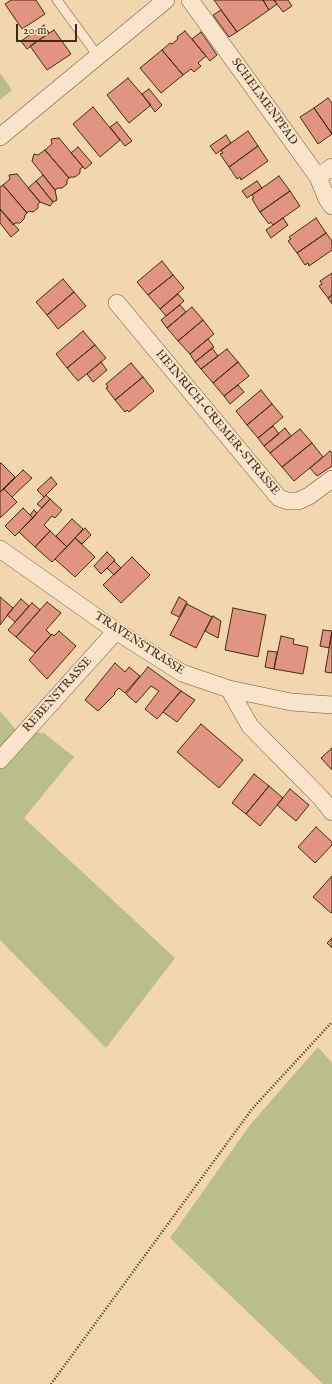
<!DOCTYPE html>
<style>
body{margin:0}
#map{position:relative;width:332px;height:1384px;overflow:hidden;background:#f2d6af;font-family:"IM FELL English",serif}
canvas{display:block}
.scale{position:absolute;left:16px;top:24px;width:61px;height:18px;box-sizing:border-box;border:2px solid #3f2d13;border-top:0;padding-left:5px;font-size:12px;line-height:14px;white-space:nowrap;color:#3f2d13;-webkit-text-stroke:3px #f7e4cb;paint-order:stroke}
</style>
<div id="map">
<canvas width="332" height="1384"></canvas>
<div class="scale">20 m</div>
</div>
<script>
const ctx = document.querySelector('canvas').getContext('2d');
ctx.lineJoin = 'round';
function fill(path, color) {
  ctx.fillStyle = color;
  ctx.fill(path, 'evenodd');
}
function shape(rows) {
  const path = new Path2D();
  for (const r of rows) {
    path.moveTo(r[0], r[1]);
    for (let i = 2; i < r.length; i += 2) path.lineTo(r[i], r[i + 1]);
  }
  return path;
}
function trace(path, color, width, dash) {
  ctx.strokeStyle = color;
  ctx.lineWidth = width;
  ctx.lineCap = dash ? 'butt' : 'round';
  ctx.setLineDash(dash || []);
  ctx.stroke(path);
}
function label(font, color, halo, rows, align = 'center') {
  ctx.font = font + ' "IM FELL English",serif';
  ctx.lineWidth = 3;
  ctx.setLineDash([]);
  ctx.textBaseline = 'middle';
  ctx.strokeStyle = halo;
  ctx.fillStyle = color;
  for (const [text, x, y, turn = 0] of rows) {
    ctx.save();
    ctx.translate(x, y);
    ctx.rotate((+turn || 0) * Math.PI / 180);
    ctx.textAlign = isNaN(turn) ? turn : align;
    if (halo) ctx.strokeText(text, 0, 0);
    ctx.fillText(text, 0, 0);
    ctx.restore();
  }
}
fill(shape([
 [0,73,12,90,0,100],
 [0,711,17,731,44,733,74,757,24,818,175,958,106,1048,0,940],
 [318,1047,332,1063,332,1384,323,1384,170,1238,250,1125]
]), '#babe8b');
const building = shape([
 [11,0,36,0,45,14,22,29,5,4,11,0],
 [214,0,263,0,269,10,237,32,214,0],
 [263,0,274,0,277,4,269,10,263,0],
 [274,0,288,0,292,6,283,12,274,0],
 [221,10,237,32,229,37,213,15,221,10],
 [44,25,49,33,27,49,21,41,44,25],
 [54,30,71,54,47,70,30,46,54,30],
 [185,31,206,56,198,63,201,66,194,72,191,69,183,75,162,50,170,43,172,44,178,39,177,37,185,31],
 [201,32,217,55,210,61,192,39,201,32],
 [162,50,183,75,161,93,140,68,162,50],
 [128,78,151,105,129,123,107,95,128,78],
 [149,89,162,105,155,112,142,94,149,89],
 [328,98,332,103,332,134,314,108,328,98],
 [93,107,120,140,100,157,73,124,93,107],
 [314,108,332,134,318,144,300,117,314,108],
 [117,122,132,141,125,146,110,127,117,122],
 [248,131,258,146,229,167,220,154,223,153,221,150,248,131],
 [226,135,231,143,216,154,210,146,226,135],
 [59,138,83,167,80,169,80,173,75,177,71,177,69,178,45,150,52,144,51,139,59,138],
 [258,146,268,161,241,180,240,177,237,179,229,167,258,146],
 [78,147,92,163,85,169,71,153,78,147],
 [45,150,69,178,67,180,67,184,62,188,58,188,55,190,32,161,34,154,38,155,45,150],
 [17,174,40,202,38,204,38,208,33,212,29,211,27,213,3,185,10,179,9,175,17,174],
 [43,175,55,190,57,200,53,202,36,181,43,175],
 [279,176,290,191,260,212,252,199,254,198,252,195,279,176],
 [36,181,53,202,50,206,40,202,28,188,36,181],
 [257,181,262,188,247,198,242,191,257,181],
 [3,185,27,213,25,215,24,219,20,223,15,223,13,225,0,209,0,187,3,185],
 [290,191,300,206,273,225,271,222,269,224,260,212,290,191],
 [1,210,19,230,11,237,0,223,0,211,1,210],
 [283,218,288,225,271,238,266,230,283,218],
 [316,218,326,233,297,253,288,241,291,239,289,237,316,218],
 [326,233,332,241,332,250,309,266,308,263,305,265,297,253,326,233],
 [162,261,173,275,148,295,137,282,162,261],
 [332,273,332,295,328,298,319,286,322,284,320,281,332,273],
 [173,275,184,288,160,309,148,295,173,275],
 [63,279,74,292,47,315,36,302,63,279],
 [74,292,86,306,58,329,47,315,74,292],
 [178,294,184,301,166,316,160,309,178,294],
 [332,295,332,304,328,298,332,295],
 [180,305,186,312,167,328,161,320,180,305],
 [192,307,203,320,178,341,167,328,192,307],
 [203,320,214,334,190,354,178,341,203,320],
 [83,331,95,345,67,368,56,354,83,331],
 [208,339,214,347,195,362,190,354,208,339],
 [95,345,106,358,78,381,67,368,95,345],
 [212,348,218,356,201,369,195,362,212,348],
 [227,349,238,362,213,383,201,369,227,349],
 [101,362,107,370,93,382,87,374,101,362],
 [238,362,249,376,224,396,213,383,238,362],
 [131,363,143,377,115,400,106,388,108,387,106,384,131,363],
 [143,377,154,391,129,412,127,410,125,412,115,400,143,377],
 [238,385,244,392,230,404,224,396,238,385],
 [261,390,272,404,247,425,236,411,261,390],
 [272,404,283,417,258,438,247,425,272,404],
 [273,426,279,434,264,446,258,438,273,426],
 [285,428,291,436,270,453,264,446,285,428],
 [300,429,312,443,282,467,270,453,300,429],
 [312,443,323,457,294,481,282,467,312,443],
 [330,451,332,453,332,466,317,476,310,468,330,451],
 [1,463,15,477,0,492,0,464,1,463],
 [23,470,32,478,12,497,4,489,23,470],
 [51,477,57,484,44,497,37,490,51,477],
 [4,489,17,502,0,518,0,492,4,489],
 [46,495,50,499,42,508,37,504,46,495],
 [50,499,62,510,55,518,52,516,44,525,50,531,35,547,19,532,50,499],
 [23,508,33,518,15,536,5,526,23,508],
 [34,510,37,513,33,518,30,515,34,510],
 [72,519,83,529,67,547,56,536,72,519],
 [85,528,91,535,82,544,75,538,85,528],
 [50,531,67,547,52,562,35,547,50,531],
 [75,538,95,557,75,577,55,559,75,538],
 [107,552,115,560,101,574,94,566,107,552],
 [132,557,150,575,121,603,103,585,132,557],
 [114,561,121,568,114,575,107,568,114,561],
 [0,597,13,608,0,625,0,597],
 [179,597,187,602,179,617,171,613,179,597],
 [21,599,29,606,15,622,7,615,21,599],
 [47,602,61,613,46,630,51,635,35,653,16,637,47,602],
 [32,603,40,610,16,637,8,630,32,603],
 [187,604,212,617,196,648,170,635,187,604],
 [233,608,266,615,258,657,225,650,233,608],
 [213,616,221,621,218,638,205,631,213,616],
 [323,630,332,631,329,648,320,646,323,630],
 [59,631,76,646,47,679,29,660,52,634,54,636,59,631],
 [332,632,332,673,325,672,332,632],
 [281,636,294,639,293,644,308,647,303,674,274,669,281,636],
 [268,651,277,652,274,669,265,667,268,651],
 [115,663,125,672,129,667,140,676,125,693,119,688,114,693,115,694,98,711,85,700,115,663],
 [148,667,181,691,157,719,145,709,159,691,151,686,136,703,126,694,148,667],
 [181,691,195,700,177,722,163,712,181,691],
 [201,724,243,760,219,788,177,752,201,724],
 [332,748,332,770,321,758,332,748],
 [254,774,269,786,246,814,232,803,254,774],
 [269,786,283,798,260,826,246,814,269,786],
 [290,789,309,805,296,821,277,805,290,789],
 [316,827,332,842,332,845,315,863,298,847,316,827],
 [332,876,332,912,331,913,313,897,332,876],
 [332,938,332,948,327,943,332,938]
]);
fill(building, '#e19482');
trace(building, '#3f2d13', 1);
const lane = shape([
 [57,0,98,56]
]);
const street = shape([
 [190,0,318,177,327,199,332,206],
 [0,137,166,0],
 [318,177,332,167],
 [117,303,279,498,288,501,298,501,309,496,332,479],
 [0,549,116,631,182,673,229,689,291,702,332,705],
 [229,689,250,726,321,798,332,812],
 [0,760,116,631]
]);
trace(lane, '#6c573a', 10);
trace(street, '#6c573a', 18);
trace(shape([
 [51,1384,252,1109,332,1022]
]), '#3f2d13', 2.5, [1, 2]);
trace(lane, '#f7e4cb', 9);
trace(street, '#f7e4cb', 17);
label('12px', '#3f2d13', '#f7e4cb', [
 ["SCHELMENPFAD",264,102,54],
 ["HEINRICH-CREMER-STRASSE",217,423,50],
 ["TRAVENSTRASSE",139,644,33],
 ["REBENSTRASSE",58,695,-48]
]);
</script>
